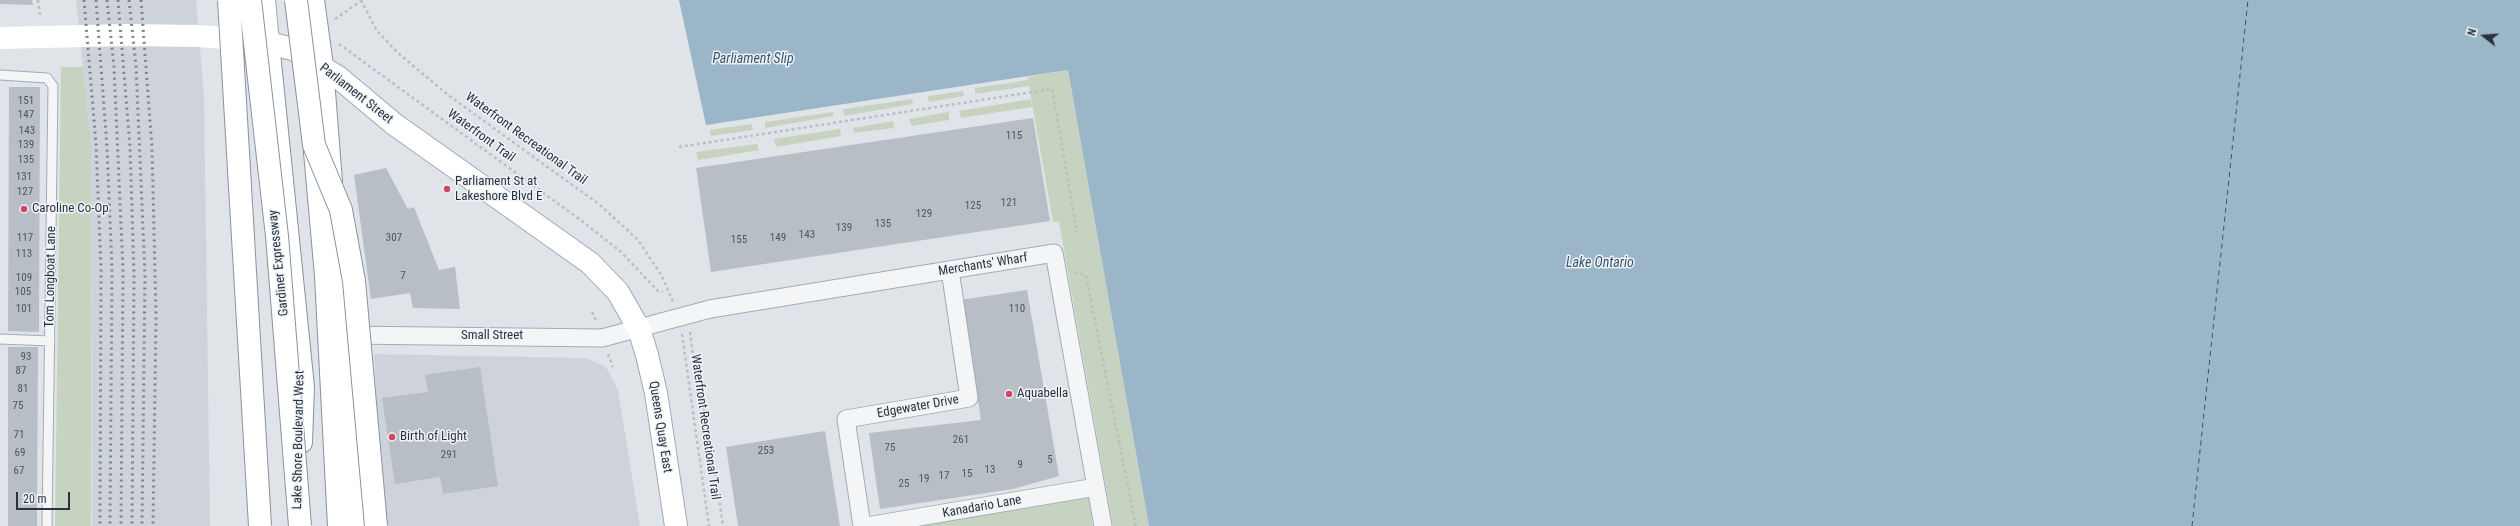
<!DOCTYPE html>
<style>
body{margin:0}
#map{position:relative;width:2520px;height:526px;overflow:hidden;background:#e0e4e9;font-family:"Roboto Condensed",sans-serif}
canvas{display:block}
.north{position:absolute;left:2464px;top:16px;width:40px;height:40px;-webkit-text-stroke:3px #f0f3f6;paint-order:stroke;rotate:287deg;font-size:11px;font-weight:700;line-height:16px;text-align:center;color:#293340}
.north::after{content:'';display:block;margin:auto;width:14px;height:18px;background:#293340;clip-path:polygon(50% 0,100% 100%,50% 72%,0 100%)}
.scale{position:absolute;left:16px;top:492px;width:54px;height:18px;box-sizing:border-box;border:2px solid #293340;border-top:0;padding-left:5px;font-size:12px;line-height:14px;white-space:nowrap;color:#293340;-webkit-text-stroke:3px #f0f3f6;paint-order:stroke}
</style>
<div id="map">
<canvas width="2520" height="526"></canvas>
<div class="north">N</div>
<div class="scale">20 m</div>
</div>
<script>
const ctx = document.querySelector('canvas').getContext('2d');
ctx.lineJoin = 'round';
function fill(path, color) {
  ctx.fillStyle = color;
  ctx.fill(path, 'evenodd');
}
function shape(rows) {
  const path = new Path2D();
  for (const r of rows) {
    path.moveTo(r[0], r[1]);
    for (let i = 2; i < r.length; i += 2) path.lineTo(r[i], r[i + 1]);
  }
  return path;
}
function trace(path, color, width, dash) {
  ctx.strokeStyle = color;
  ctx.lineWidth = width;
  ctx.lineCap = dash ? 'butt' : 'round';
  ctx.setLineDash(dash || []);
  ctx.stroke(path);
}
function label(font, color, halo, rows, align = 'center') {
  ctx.font = font + ' "Roboto Condensed",sans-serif';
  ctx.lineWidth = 3;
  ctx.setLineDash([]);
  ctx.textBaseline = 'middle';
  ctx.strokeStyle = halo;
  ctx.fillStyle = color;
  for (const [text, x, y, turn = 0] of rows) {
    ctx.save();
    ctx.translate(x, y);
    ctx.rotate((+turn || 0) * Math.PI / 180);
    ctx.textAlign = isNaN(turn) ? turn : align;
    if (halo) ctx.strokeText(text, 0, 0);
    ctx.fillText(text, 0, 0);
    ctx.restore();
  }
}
fill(shape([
 [76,0,196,0,204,96,210,526,92,526,91,143],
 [374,354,586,358,606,367,618,390,640,526,383,526]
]), '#ced3db');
fill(shape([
 [61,67,83,67,91,143,91,526,55,526],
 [1068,70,1149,526,1113,526,1059,222,1053,222,1029,86,975,94,975,88,1028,80,1027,77],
 [963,91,964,96,929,102,928,96],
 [912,99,913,104,844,116,843,109],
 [1031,99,1032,107,961,118,959,111],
 [833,112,834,116,765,128,765,122],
 [949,112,949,120,912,126,909,119],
 [893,121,894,128,854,133,853,128],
 [752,124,753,130,711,136,710,130],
 [840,129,841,136,776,147,774,139],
 [757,144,759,150,698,160,696,152],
 [1088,493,1093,526,910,526]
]), '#c7d3c1');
fill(shape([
 [679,0,2520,0,2520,526,1149,526,1068,70,706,125]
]), '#9bb5c9');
trace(shape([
 [2192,526,2248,0]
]), '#335574', 1, [5, 4]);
fill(shape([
 [0,0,32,0,33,5,0,4],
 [9,87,40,87,39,332,8,331],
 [1033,118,1050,221,711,272,696,168],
 [386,168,408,209,414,207,439,270,455,267,460,309,413,308,410,293,371,299,354,175],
 [1027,290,1059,476,1013,489,880,509,869,433,981,420,978,400,975,400,960,300],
 [8,347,38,347,37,526,8,526],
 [480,367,498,486,443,494,440,477,395,484,382,398,428,392,425,375],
 [825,431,840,526,738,526,726,447]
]), '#b7bec6');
const service = shape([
 [0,75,47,78,53,86,47,526],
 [0,339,50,341]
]);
const minor = shape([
 [347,335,602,338,710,309,1054,253,1103,526],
 [862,526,846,419,969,398,950,270],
 [867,526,1096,487]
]);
const primary = shape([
 [264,0,268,43,293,49,338,77,394,124,590,263,618,292,639,329,647,355,656,393,676,526]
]);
const trunk = shape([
 [313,0,322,66,331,182],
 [268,43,303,387,301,442],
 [335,224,346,352,356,526]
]);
const motorway = shape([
 [315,152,326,276,339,526]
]);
trace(service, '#a5abb3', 11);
trace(minor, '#a5abb3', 19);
trace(primary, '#9fa9b5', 24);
trace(trunk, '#8893a0', 24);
trace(motorway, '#8893a0', 24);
trace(shape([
 [38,0,40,16],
 [361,0,377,31,398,53,448,95,600,205,638,240,662,276,673,302],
 [335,19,361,1],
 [339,44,582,221,620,251,658,291,663,291],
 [679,147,1052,89,1077,233],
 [1075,272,1086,275,1136,526],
 [592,312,596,321],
 [690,332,698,396,707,416,723,526],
 [682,334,709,526],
 [608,354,613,367]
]), '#babfc4', 2.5, [3, 3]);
trace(service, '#f3f5f7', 9);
trace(minor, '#f3f5f7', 17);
trace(shape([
 [0,38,126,35,199,36,251,40]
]), '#fff', 22);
trace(primary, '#fff', 22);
trace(trunk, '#fff', 22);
trace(motorway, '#fff', 22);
trace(shape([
 [84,0,96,144,101,268,100,526],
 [96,0,107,147,112,268,110,526],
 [107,0,114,67,123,269,121,526],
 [118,0,130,147,134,273,132,526],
 [129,0,136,66,145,275,142,526],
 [141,0,152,148,156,316,153,526]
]), '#7a8592', 3, [2, 4]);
const motorwayBridge = shape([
 [229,0,260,526],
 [250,0,277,236,300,526],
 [296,0,314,145,341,210,354,281,376,526]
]);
trace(motorwayBridge, '#8893a0', 24, []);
trace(motorwayBridge, '#fff', 22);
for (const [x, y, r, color] of [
 [447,189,4,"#cd4664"],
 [24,209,4,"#cd4664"],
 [1009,394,4,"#cd4664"],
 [392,437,4,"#cd4664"]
]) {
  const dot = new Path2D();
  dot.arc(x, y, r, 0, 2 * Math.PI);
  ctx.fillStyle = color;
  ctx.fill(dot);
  trace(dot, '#f0f3f6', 1.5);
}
label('11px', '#4c5662', null, [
 ["151",26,101],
 ["147",26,115],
 ["143",27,131],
 ["115",1014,136],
 ["139",26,145],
 ["135",26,160],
 ["131",24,177],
 ["127",25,192],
 ["121",1009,203],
 ["125",973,206],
 ["129",924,214],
 ["135",883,224],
 ["139",844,228],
 ["143",807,235],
 ["117",25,238],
 ["307",394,238],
 ["149",778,238],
 ["155",739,240],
 ["113",24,254],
 ["7",403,276],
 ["109",24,278],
 ["105",23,292],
 ["101",24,309],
 ["110",1017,309],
 ["93",26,357],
 ["87",21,371],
 ["81",23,389],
 ["75",18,406],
 ["71",19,435],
 ["261",961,440],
 ["75",890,448],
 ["253",766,451],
 ["69",20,453],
 ["291",449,455],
 ["5",1050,460],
 ["9",1020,465],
 ["13",990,470],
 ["67",19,471],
 ["15",967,474],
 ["17",944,476],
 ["19",924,479],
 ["25",904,484]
]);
label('13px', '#293340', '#f0f3f6', [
 ["Parliament Street",356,94,38],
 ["Waterfront Trail",481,136,36],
 ["Waterfront Recreational Trail",526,139,36],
 ["Gardiner Expressway",279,263,-96],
 ["Merchants' Wharf",983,265,-9],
 ["Tom Longboat Lane",51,277,-89],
 ["Small Street",492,336],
 ["Edgewater Drive",918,407,-10],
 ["Queens Quay East",660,427,81],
 ["Waterfront Recreational Trail",705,427,82],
 ["Lake Shore Boulevard West",299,440,-89],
 ["Kanadario Lane",982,507,-10]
]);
label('13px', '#293340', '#f0f3f6', [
 ["Parliament St at",455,182],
 ["Lakeshore Blvd E",455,197],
 ["Caroline Co-Op",32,209],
 ["Aquabella",1017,394],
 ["Birth of Light",400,437]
], 'left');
label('italic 14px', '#335574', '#f0f3f6', [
 ["Parliament Slip",753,59],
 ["Lake Ontario",1600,263]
]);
</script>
